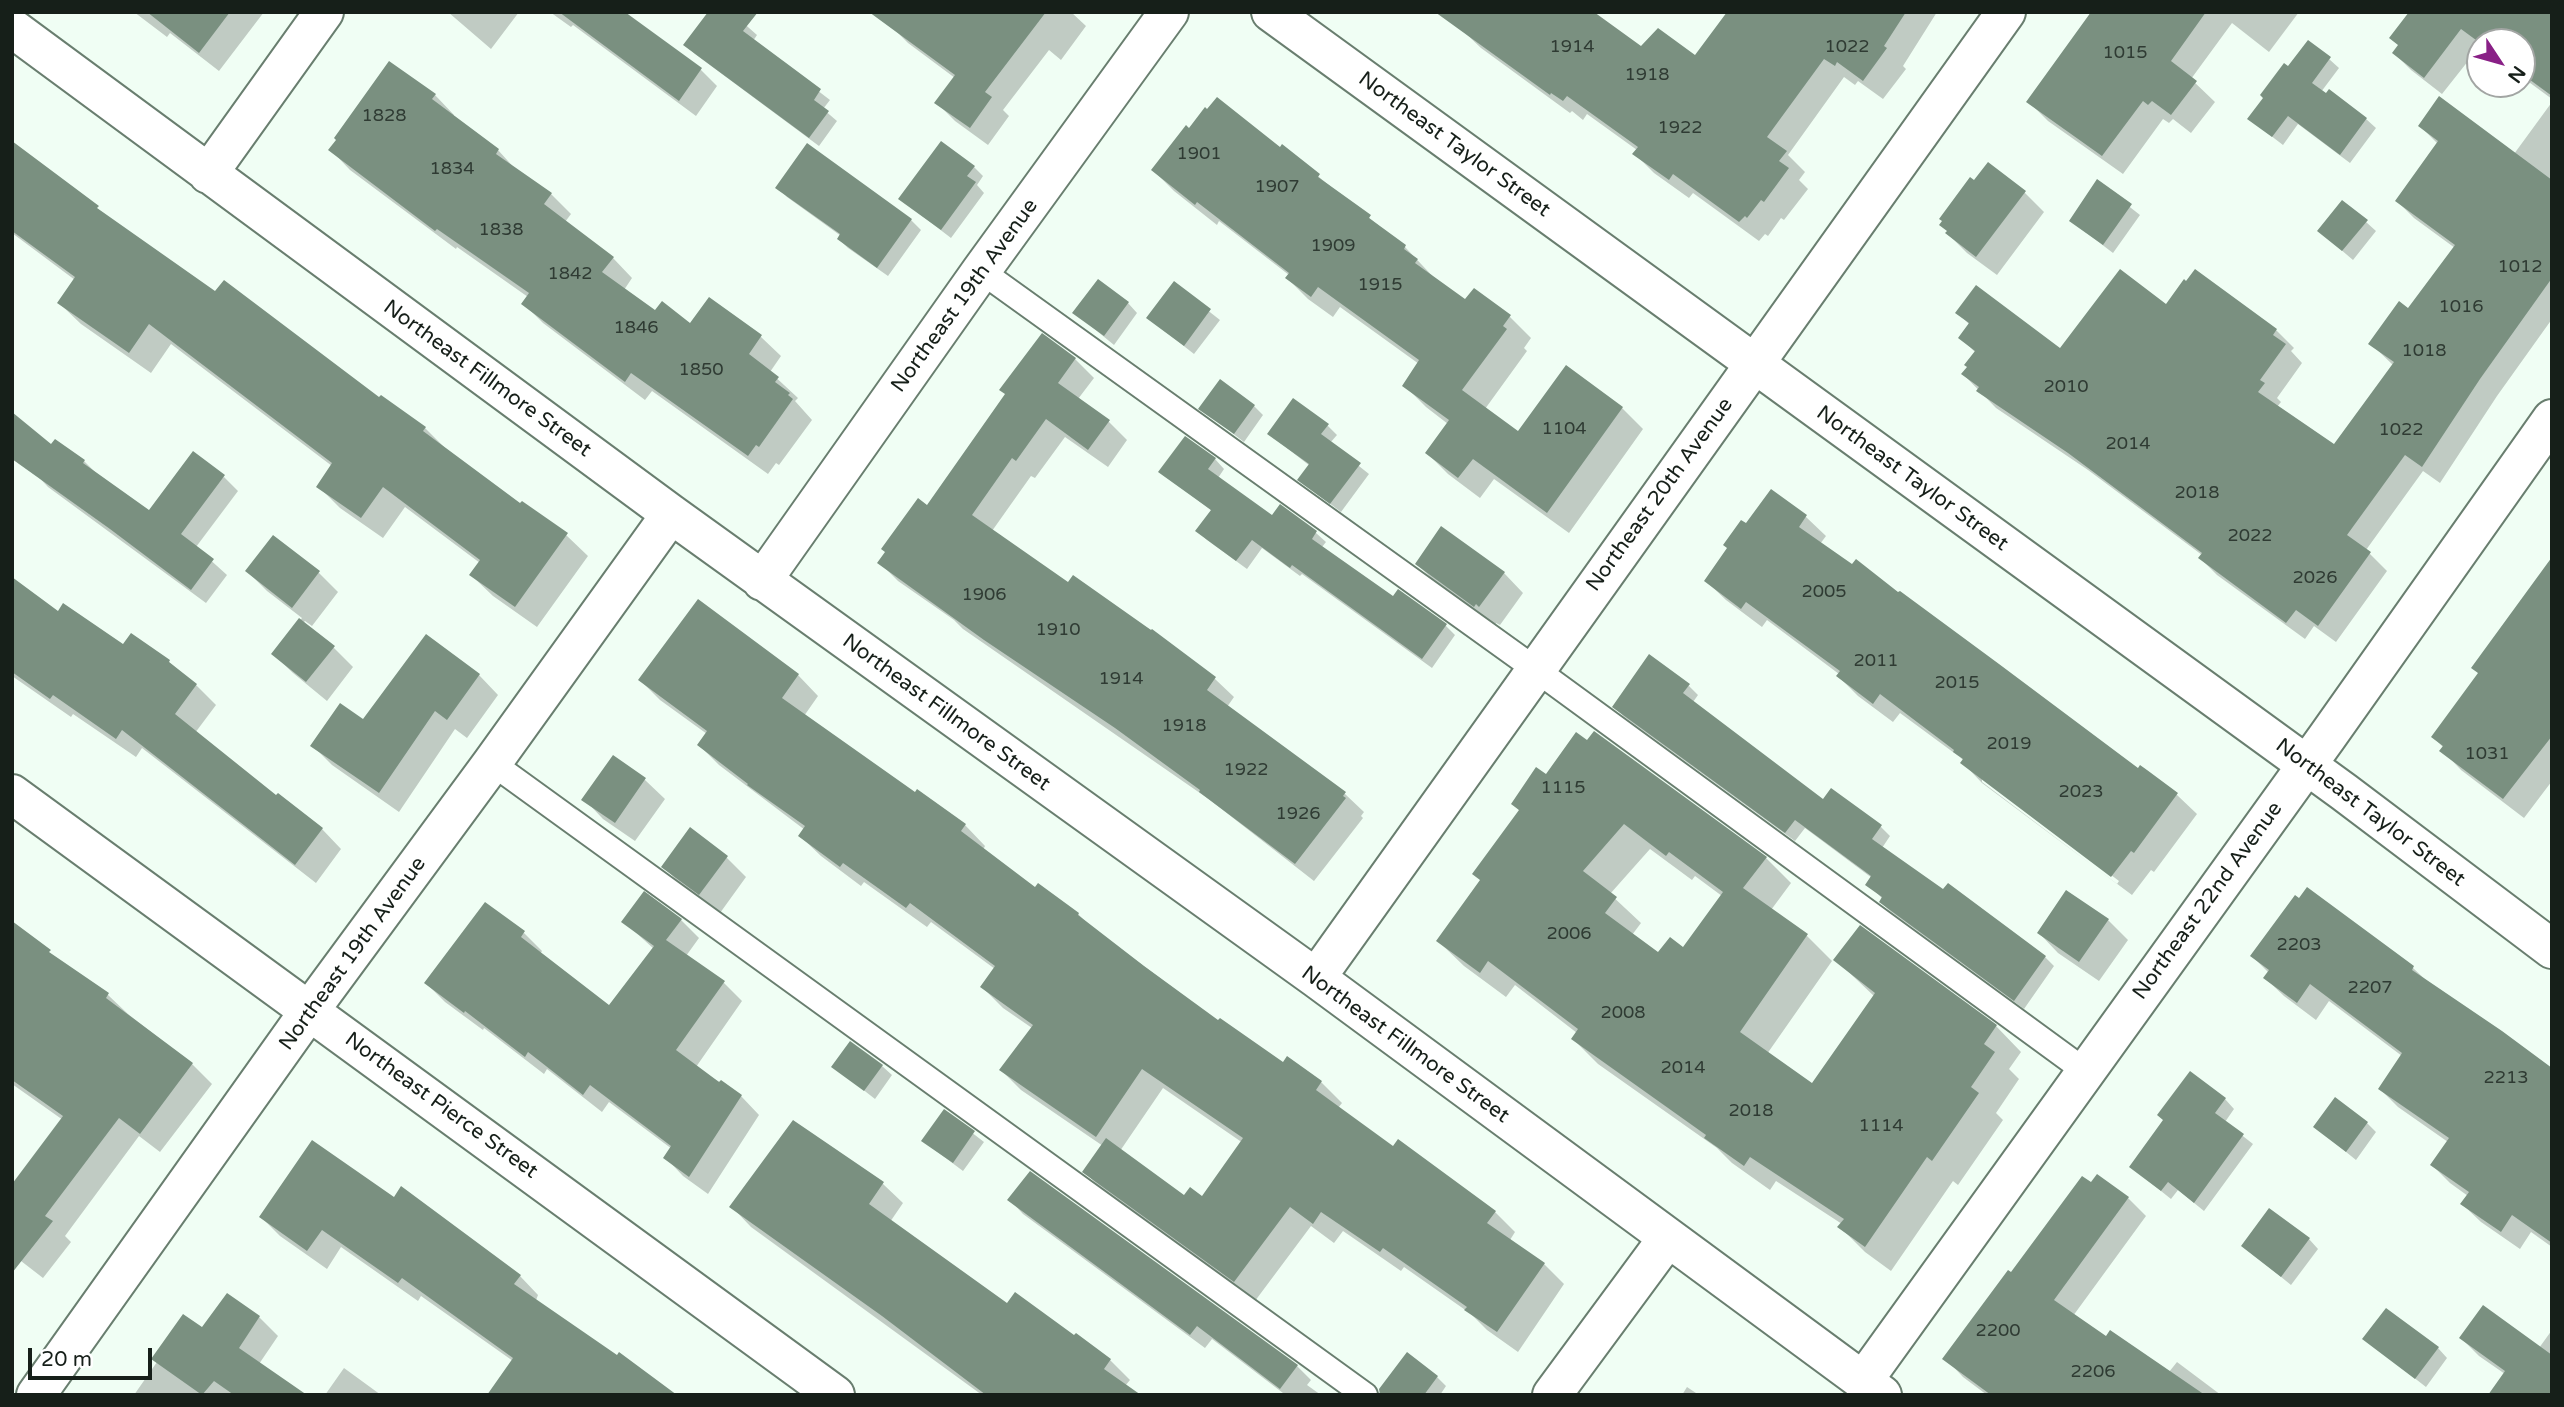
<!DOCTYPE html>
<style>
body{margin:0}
#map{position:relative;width:2564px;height:1407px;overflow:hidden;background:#f0fef4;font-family:"Varela Round",sans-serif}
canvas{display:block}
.frame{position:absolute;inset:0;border:14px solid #161f19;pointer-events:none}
.north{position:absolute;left:2466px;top:28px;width:70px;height:70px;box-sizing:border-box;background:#fff;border:2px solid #a2a5a3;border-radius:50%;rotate:126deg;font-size:19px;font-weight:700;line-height:28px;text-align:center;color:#161f19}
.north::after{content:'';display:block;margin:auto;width:24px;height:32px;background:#892086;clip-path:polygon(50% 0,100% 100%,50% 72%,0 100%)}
.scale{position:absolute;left:28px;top:1348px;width:124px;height:32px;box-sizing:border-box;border:4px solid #161f19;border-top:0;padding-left:9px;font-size:21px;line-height:24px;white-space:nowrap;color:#161f19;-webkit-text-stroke:5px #fff;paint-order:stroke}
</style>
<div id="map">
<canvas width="2564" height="1407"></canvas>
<div class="frame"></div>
<div class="north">N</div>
<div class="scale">20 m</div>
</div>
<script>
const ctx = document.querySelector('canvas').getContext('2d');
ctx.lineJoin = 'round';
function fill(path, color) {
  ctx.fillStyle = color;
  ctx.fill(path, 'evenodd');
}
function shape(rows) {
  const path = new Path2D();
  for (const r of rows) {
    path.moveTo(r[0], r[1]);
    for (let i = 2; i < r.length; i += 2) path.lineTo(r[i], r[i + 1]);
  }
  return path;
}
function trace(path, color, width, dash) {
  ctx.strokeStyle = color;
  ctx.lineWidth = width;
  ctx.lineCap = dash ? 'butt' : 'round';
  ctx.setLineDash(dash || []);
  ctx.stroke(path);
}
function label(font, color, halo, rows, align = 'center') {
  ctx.font = font + ' "Varela Round",sans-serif';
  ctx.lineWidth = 5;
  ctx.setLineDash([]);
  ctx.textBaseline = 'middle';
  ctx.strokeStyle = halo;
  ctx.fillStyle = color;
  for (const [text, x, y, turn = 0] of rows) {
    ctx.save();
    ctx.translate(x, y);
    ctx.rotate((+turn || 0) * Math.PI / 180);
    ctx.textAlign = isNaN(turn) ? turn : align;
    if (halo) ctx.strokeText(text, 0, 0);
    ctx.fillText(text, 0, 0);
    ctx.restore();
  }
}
fill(shape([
 [134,12,264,12,219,71,170,33,167,37],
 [448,12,519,12,491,49],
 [550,12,622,12,701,70,717,86,696,116,573,25,571,27],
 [731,12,757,35,753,41,830,100,823,109,837,121,819,146,695,54,686,45],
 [899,12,1071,12,1086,26,1061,60,1049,50,1003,110,1009,116,988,145,955,121,937,103,955,78,908,43,890,25],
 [1729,12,1937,12,1903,66,1906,69,1883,99,1858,81,1855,85,1844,77,1788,155,1805,172,1799,180,1808,189,1784,220,1781,218,1768,236,1765,234,1759,241,1693,193,1689,198,1654,173,1635,154,1637,150,1587,114,1583,120,1572,111,1570,113,1481,48,1461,29,1641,49,1696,58],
 [2094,12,2299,12,2269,52,2232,23,2191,79,2215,102,2191,133,2173,119,2169,123,2163,119,2123,174,2048,121,2029,102],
 [2411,12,2552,12,2552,99,2522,77,2522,42,2480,42,2480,46,2442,94,2411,70,2394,53,2400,46],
 [2329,59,2339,68,2321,92,2366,119,2376,128,2350,163,2298,124,2283,145,2249,119],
 [435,95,454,115,453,116,498,150,517,171,551,194,571,214,565,222,613,258,632,278,624,290,655,313,690,325,709,299,761,337,781,356,770,372,798,398,795,401,812,420,779,465,776,463,768,474,652,391,645,400,543,323,523,303,528,297,457,247,456,249,350,170,331,150],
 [2552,102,2552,319,2497,396,2440,483,2423,471,2366,550,2387,571,2336,642,2314,626,2305,639,2217,575,2200,558,2202,555,2088,470,1996,408,1963,374,1976,353,1961,338,1970,325,1958,313,2060,351,2166,306,2195,271,2276,330,2294,348,2291,351,2302,363,2277,398,2281,402,2277,407,2335,446,2393,365,2371,344,2408,310,2455,248,2414,218,2397,201,2438,144,2420,126,2514,154],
 [12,144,107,216,216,294,425,428,446,449,520,506,566,535,588,556,537,627,493,596,471,575,480,563,405,507,383,538,340,508,318,486,332,466,171,344,151,373,81,324,59,303,75,280,12,233],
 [807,146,911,220,921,230,888,276,848,248,839,239,841,236,787,197,778,187],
 [1282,147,1405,247,1439,283,1465,302,1474,290,1510,317,1531,338,1524,348,1527,351,1485,409,1518,434,1622,408,1643,429,1569,533,1494,479,1480,498,1448,474,1427,453,1448,424,1426,407,1404,385,1419,364,1340,307,1333,317,1308,299,1287,278,1289,275,1219,221,1217,225,1174,191,1153,170,1280,150],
 [974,167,983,176,977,185,984,193,951,238,900,199],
 [2098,182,2140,215,2113,253,2071,221],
 [2024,192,2044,212,1997,275,1967,253,1947,233],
 [2366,222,2376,231,2353,260,2319,231],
 [1174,284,1220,320,1194,354,1148,318],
 [1128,303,1137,313,1114,345,1075,313],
 [1042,335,1075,359,1094,378,1078,399,1109,422,1127,440,1108,467,1065,437,1035,478,1031,476,992,531,1068,584,1153,631,1215,679,1234,697,1227,707,1345,794,1364,812,1361,816,1363,818,1314,881,1210,800,963,629,954,620,898,581,880,563,927,507,1007,395],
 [1254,406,1263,415,1244,442,1201,409],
 [1327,425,1337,435,1330,443,1369,474,1341,512,1299,480,1310,466,1269,434],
 [52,447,84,461,99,476,150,512,224,477,238,491,196,547,227,575,206,603,48,487,34,472],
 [1215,459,1224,469,1218,478,1272,517,1280,506,1316,533,1326,542,1322,547,1394,598,1398,591,1446,626,1455,635,1432,668,1302,574,1300,576,1262,548,1247,569,1207,540,1198,531,1212,511,1161,472],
 [1772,491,1806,517,1826,536,1820,544,2138,770,2146,771,2177,795,2197,814,2154,872,2151,870,2132,895,1982,783,1963,763,1964,761,1961,758,1900,713,1893,722,1858,696,1838,676,1839,674,1767,620,1762,627,1726,600,1706,581],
 [1982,777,2119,881,2117,884,1982,782],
 [2552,560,2552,781,2524,818,2461,770,2442,750,2444,748,2433,737,2480,674],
 [1417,564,1504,573,1523,593,1500,625,1496,623,1495,625,1437,584],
 [247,571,319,573,338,592,312,626,305,621,303,623,334,648,353,667,327,701,293,673,273,654,302,618,267,591],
 [12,579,58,613,123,646,169,662,196,685,216,705,195,733,277,798,322,829,341,849,316,883,142,748,136,757,73,714,71,717,12,676],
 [698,601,798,675,818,696,804,716,915,794,917,792,965,825,985,846,983,850,1036,890,1078,914,1090,926,1219,1022,1283,1064,1288,1059,1321,1082,1342,1103,1338,1108,1394,1148,1495,1212,1515,1232,1510,1240,1544,1264,1564,1284,1518,1352,1487,1330,1471,1314,1404,1267,1401,1271,1343,1231,1334,1243,1311,1226,1255,1301,1104,1192,1084,1171,1103,1146,1021,1090,1001,1070,1032,1028,1003,1008,982,987,995,969,931,922,927,927,864,882,861,886,821,856,800,836,805,830,719,765,699,745,707,734,660,700,640,680],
 [1163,1088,1243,1143,1202,1198,1185,1198,1120,1151],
 [479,675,498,695,467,738,455,729,399,812,332,765,313,746,363,721],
 [1689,686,1698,695,1693,702,1823,802,1832,790,1881,827,1890,836,1882,848,1944,892,2045,957,2054,966,2024,1009,1890,911,1881,902,1883,899,1868,885,1872,878,1805,828,1795,841,1623,716,1614,706],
 [613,757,645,780,665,799,635,841,603,819,584,799],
 [1547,777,1766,858,1791,883,1771,910,1807,936,1832,961,1767,1054,1813,1086,1875,997,1836,960,1996,1026,2021,1052,2009,1069,2019,1079,1996,1113,2003,1120,1958,1185,1953,1181,1891,1271,1865,1252,1840,1227,1842,1224,1776,1181,1770,1190,1732,1163,1717,1148,1598,1064,1573,1039,1577,1033,1515,985,1506,997,1464,966,1438,941,1482,881,1520,811,1513,804],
 [1650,849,1692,880,1695,876,1722,896,1684,949,1658,955,1632,935,1641,923,1610,894],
 [726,857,746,877,720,913,683,887,664,867],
 [2307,890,2413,968,2430,984,2552,1070,2552,1247,2531,1232,2520,1249,2481,1222,2462,1204,2468,1196,2450,1183,2432,1165,2448,1142,2398,1107,2380,1089,2402,1056,2329,1001,2316,1020,2284,996,2265,978,2269,973,2252,956],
 [681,920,699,938,686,956,724,983,742,1001,696,1067,741,1096,759,1115,708,1194,683,1176,665,1157,672,1149,609,1102,602,1112,547,1069,544,1074,484,1028,483,1030,445,1002,426,983,524,933,542,951,540,954,610,1007,654,949,623,921],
 [2108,920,2128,940,2099,981,2058,953,2039,933],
 [12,924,58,960,108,995,128,1014,192,1064,212,1084,160,1152,139,1136,65,1236,71,1242,43,1278,12,1254,63,1120,12,1084],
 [882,1066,892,1075,875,1099,834,1067],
 [2225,1099,2234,1109,2225,1122,2253,1144,2204,1211,2178,1190,2171,1199,2131,1167],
 [944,1111,984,1142,963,1171,923,1141],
 [793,1122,883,1184,903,1203,890,1222,1008,1306,1110,1360,1130,1380,1125,1386,1138,1395,982,1395,751,1227,732,1207],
 [2367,1123,2376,1132,2356,1160,2315,1127],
 [2128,1198,2146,1216,2073,1316,2106,1339,2169,1372,2177,1362,2221,1395,1987,1395,1963,1377,1945,1358,2011,1274],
 [394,1200,520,1276,538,1295,513,1361,421,1296,418,1301,341,1247,327,1269,280,1236,261,1217],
 [1010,1200,1297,1366,1311,1380,1307,1385,1321,1395,1281,1395,1283,1393,1212,1339,1205,1348,1023,1214],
 [2309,1239,2318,1249,2291,1285,2243,1246],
 [228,1295,259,1317,278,1336,259,1364,304,1395,134,1395,157,1362,203,1330],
 [2552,1330,2552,1395,2505,1374,2479,1356,2461,1338,2539,1348],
 [2364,1339,2438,1348,2447,1358,2426,1387],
 [344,1368,381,1395,325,1395],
 [1437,1377,1446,1386,1440,1395,1394,1395],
 [1687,1387,1699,1395,1682,1395]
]), '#0003');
fill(shape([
 [147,12,230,12,199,53],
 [559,12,625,12,702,68,679,101],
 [708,12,758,12,743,31,821,89,814,100,829,111,809,138,683,45],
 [869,12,1046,12,985,92,992,97,970,128,934,103,955,75],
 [1435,12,1594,12,1641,46,1658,28,1695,55,1727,12,1906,12,1884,46,1887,48,1863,81,1837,62,1835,66,1824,59,1767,137,1787,151,1779,161,1789,168,1764,202,1761,200,1747,218,1745,216,1739,222,1673,174,1669,180,1632,154,1638,147,1567,96,1563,101,1551,93,1550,95],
 [2091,12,2206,12,2171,61,2197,81,2171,115,2152,101,2148,105,2143,101,2102,156,2026,102],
 [2409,12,2552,12,2552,96,2522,74,2522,42,2480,43,2461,29,2424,78,2392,53,2398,45,2389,38],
 [2308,40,2331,57,2312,83,2326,93,2329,89,2367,118,2340,155,2288,116,2272,137,2247,119,2263,98,2260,95,2284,63,2288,66],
 [389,61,436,94,432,99,499,149,496,154,552,193,544,204,614,257,602,272,655,310,662,301,690,323,709,297,762,335,749,354,779,377,775,382,790,393,788,395,793,399,759,447,756,445,748,456,631,373,625,382,521,304,529,293,437,229,435,231,328,150,336,140,334,138],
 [2439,96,2552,180,2552,278,2480,379,2422,467,2405,455,2347,535,2371,552,2318,626,2296,610,2286,623,2198,558,2202,553,2068,453,1976,391,1979,387,1961,374,1967,367,1964,365,1975,351,1958,338,1969,323,1955,313,1976,285,2060,348,2120,269,2166,304,2184,279,2186,281,2195,269,2277,329,2273,335,2286,344,2260,380,2265,383,2258,392,2334,444,2394,362,2368,344,2399,301,2408,308,2455,245,2395,201,2438,141,2418,126],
 [1217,97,1280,147,1282,144,1320,174,1318,177,1371,215,1369,218,1406,245,1404,249,1418,259,1415,263,1465,299,1474,288,1511,315,1503,326,1507,329,1462,390,1518,431,1566,365,1623,407,1547,513,1473,459,1458,478,1425,453,1449,420,1402,386,1419,360,1318,287,1311,297,1285,278,1289,273,1197,202,1195,205,1151,170,1186,125,1189,128,1205,107,1207,109],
 [12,141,99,206,97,208,215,291,224,280,379,397,381,395,426,427,423,431,520,503,522,501,568,533,515,607,469,575,480,560,383,487,361,518,316,487,332,463,149,324,129,353,57,303,75,277,12,231],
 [941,141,975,166,967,176,976,182,941,230,898,199],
 [807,143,912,219,877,268,837,239,840,234,775,188],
 [1988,162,2026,191,1976,257,1945,233,1947,231,1939,225,1942,221,1939,219,1970,177,1974,180],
 [2097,179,2132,204,2103,245,2069,221],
 [2342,200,2368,220,2342,251,2317,231],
 [1098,279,1129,302,1104,336,1072,313],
 [1174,281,1211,309,1184,346,1146,318],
 [1042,333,1076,358,1058,383,1110,420,1088,450,1046,419,1016,461,1012,458,972,515,1068,582,1073,575,1151,630,1152,629,1216,677,1207,690,1346,792,1343,796,1346,798,1295,864,1199,792,1200,790,1115,728,984,640,877,563,885,552,881,549,918,498,927,505,1005,394,999,390],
 [1220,379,1255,405,1234,434,1198,409],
 [1293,398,1329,424,1321,434,1361,463,1330,504,1297,480,1309,464,1267,434],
 [12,412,51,444,55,439,85,460,83,463,149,510,193,451,225,475,181,534,214,559,191,590,110,529,12,459],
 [1185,436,1216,458,1208,469,1272,515,1280,504,1317,531,1312,539,1393,596,1398,589,1447,624,1422,659,1292,565,1290,568,1252,540,1236,561,1195,531,1211,510,1158,472],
 [1771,489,1807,515,1799,527,1852,564,1856,559,1898,592,1900,591,1999,664,2138,768,2140,765,2147,770,2178,793,2134,853,2131,851,2111,877,1960,763,1963,759,1953,752,1954,750,1880,694,1873,704,1836,676,1840,671,1746,602,1741,609,1704,581,1727,548,1723,545,1741,520,1746,523],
 [1441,526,1505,572,1479,607,1476,604,1474,607,1415,564],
 [273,535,320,571,292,608,245,571],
 [2552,557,2552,736,2503,799,2439,751,2443,746,2431,737,2478,673,2471,668],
 [12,577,58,611,63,603,123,644,131,633,170,660,169,662,197,684,175,714,276,795,278,793,323,828,295,865,122,730,116,739,53,695,50,699,12,672],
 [698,599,799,674,782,698,915,792,917,789,966,824,961,831,1035,887,1038,883,1079,913,1078,915,1144,966,1218,1020,1220,1018,1283,1062,1287,1056,1322,1081,1316,1090,1393,1146,1398,1139,1496,1211,1487,1223,1545,1263,1497,1332,1464,1310,1467,1307,1383,1248,1380,1252,1321,1212,1313,1224,1290,1207,1234,1282,1082,1172,1106,1138,1184,1195,1190,1187,1202,1196,1243,1138,1142,1069,1096,1137,999,1070,1033,1025,980,987,995,966,910,903,906,908,843,863,840,867,798,836,805,826,747,785,748,784,697,745,707,731,638,680],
 [299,618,335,646,306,682,271,654],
 [426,634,480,674,447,720,435,711,379,793,310,746,340,703,363,719],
 [1649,654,1690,684,1683,693,1823,799,1831,788,1882,825,1872,839,1943,889,1948,883,2046,956,2014,1001,1879,902,1882,897,1865,885,1871,876,1795,820,1785,833,1612,707],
 [1594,731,1767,857,1743,888,1808,934,1740,1032,1812,1083,1875,993,1833,960,1860,925,1997,1025,1984,1044,1995,1052,1971,1087,1979,1093,1932,1161,1927,1157,1865,1247,1837,1227,1844,1219,1750,1157,1744,1166,1704,1138,1706,1135,1571,1039,1578,1029,1488,961,1480,973,1436,941,1480,880,1472,874,1519,810,1511,804,1536,767,1546,774,1576,732,1587,740],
 [1624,824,1666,856,1669,852,1723,892,1683,947,1670,937,1658,952,1605,913,1617,897,1583,871],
 [613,755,646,778,615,823,581,800],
 [690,827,728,856,699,895,661,867],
 [2307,887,2414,966,2412,970,2502,1031,2552,1068,2552,1243,2512,1215,2501,1232,2460,1204,2469,1192,2430,1165,2449,1138,2378,1089,2402,1053,2310,984,2297,1003,2263,978,2269,970,2250,956,2295,895,2299,898],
 [2066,890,2109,919,2079,962,2037,933],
 [644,891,682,919,666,940,725,981,676,1050,719,1082,721,1080,742,1095,689,1177,663,1158,671,1146,590,1085,583,1095,528,1052,525,1057,465,1011,464,1013,424,983,485,902,525,931,521,937,609,1005,654,946,621,922],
 [12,921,51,950,49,952,109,993,106,998,193,1063,140,1134,119,1118,45,1216,53,1221,12,1273,12,1184,63,1116,12,1080],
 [850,1041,883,1065,864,1091,831,1067],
 [2190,1071,2226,1098,2215,1113,2244,1134,2194,1203,2168,1182,2161,1191,2129,1167,2163,1120,2157,1115],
 [2335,1097,2368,1122,2346,1152,2313,1127],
 [944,1109,975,1131,953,1163,921,1141],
 [793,1120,884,1182,869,1204,1007,1303,1015,1292,1074,1335,1076,1333,1111,1359,1104,1369,1141,1395,986,1395,882,1316,729,1207],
 [312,1140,394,1197,401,1186,521,1275,514,1284,617,1355,619,1352,677,1395,487,1395,513,1358,402,1278,398,1283,322,1230,307,1251,259,1217],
 [1030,1171,1298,1365,1280,1389,1197,1326,1190,1335,1007,1200],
 [2097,1174,2129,1197,2054,1300,2106,1336,2110,1330,2205,1395,1991,1395,1942,1359,2008,1270,2011,1272,2082,1176,2091,1182],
 [2269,1208,2310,1238,2281,1277,2241,1246],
 [227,1293,260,1316,239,1348,307,1395,234,1395,214,1381,202,1395,151,1359,183,1314,202,1327],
 [2483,1305,2552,1355,2552,1395,2488,1395,2505,1371,2459,1338],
 [2386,1308,2439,1347,2415,1379,2362,1339],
 [1407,1352,1438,1376,1424,1395,1380,1395,1379,1389]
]), '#7a9080');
const lane = shape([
 [981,271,1535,669,2085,1071],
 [492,763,1365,1395]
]);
const street = shape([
 [1271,12,2344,792,2552,949],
 [12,28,671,514,1316,978,1882,1395],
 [208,174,324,12],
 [762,581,981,271,1169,12],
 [12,794,835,1395],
 [1316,978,2006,12],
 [1863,1381,2327,737,2552,419],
 [36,1395,310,1010,492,763,671,514],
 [1552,1395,1667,1239]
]);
trace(lane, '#697e6f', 28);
trace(street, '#697e6f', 42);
trace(lane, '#fff', 24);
trace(street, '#fff', 38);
label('18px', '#2f3b33', null, [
 ["1914",1572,47],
 ["1022",1847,47],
 ["1015",2125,53],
 ["1918",1647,75],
 ["1828",384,116],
 ["1922",1680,128],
 ["1901",1199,154],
 ["1834",452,169],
 ["1907",1277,187],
 ["1838",501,230],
 ["1909",1333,246],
 ["1012",2520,267],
 ["1842",570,274],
 ["1915",1380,285],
 ["1016",2461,307],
 ["1846",636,328],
 ["1018",2424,351],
 ["1850",701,370],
 ["2010",2066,387],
 ["1104",1564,429],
 ["1022",2401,430],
 ["2014",2128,444],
 ["2018",2197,493],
 ["2022",2250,536],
 ["2026",2315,578],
 ["2005",1824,592],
 ["1906",984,595],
 ["1910",1058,630],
 ["2011",1876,661],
 ["1914",1121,679],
 ["2015",1957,683],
 ["1918",1184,726],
 ["2019",2009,744],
 ["1031",2487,754],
 ["1922",1246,770],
 ["1115",1563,788],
 ["2023",2081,792],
 ["1926",1298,814],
 ["2006",1569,934],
 ["2203",2299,945],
 ["2207",2370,988],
 ["2008",1623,1013],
 ["2014",1683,1068],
 ["2213",2506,1078],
 ["2018",1751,1111],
 ["1114",1881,1126],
 ["2200",1998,1331],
 ["2206",2093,1372]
]);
label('21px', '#161f19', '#fff', [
 ["Northeast Taylor Street",1454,145,36],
 ["Northeast 19th Avenue",965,296,-54],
 ["Northeast Fillmore Street",487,379,36],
 ["Northeast Taylor Street",1912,479,36],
 ["Northeast 20th Avenue",1660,495,-54],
 ["Northeast Fillmore Street",946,713,36],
 ["Northeast Taylor Street",2370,813,37],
 ["Northeast 22nd Avenue",2208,901,-54],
 ["Northeast 19th Avenue",353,954,-54],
 ["Northeast Fillmore Street",1405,1045,36],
 ["Northeast Pierce Street",441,1106,36]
]);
</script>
